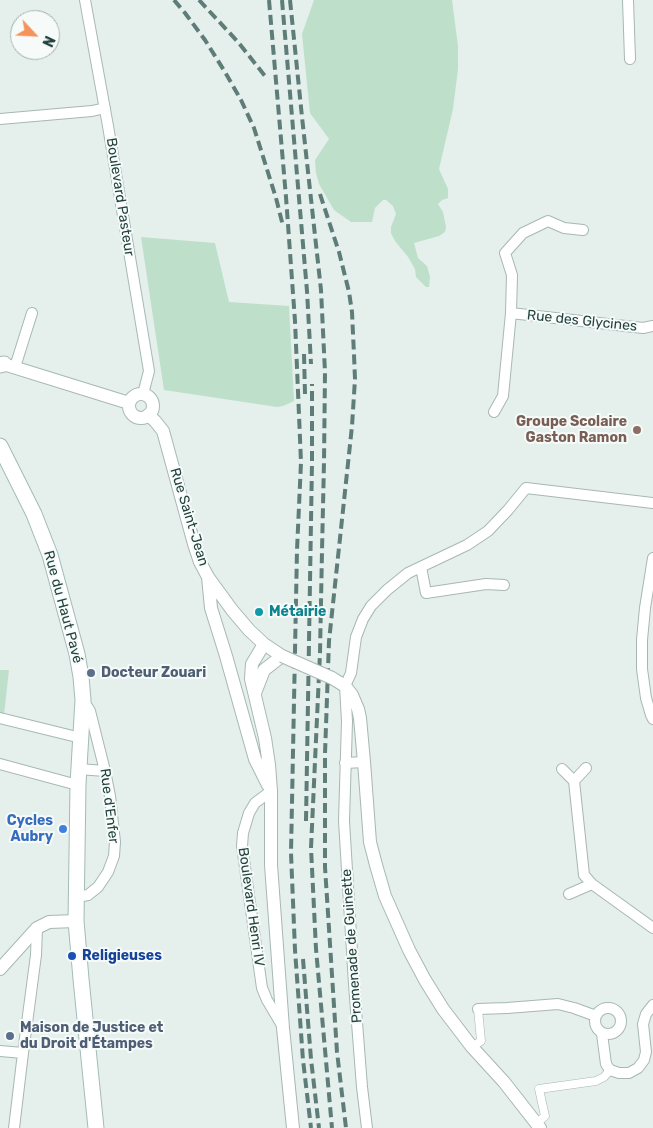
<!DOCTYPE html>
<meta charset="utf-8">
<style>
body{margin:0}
#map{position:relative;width:653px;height:1128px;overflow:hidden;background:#e5efec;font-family:Rubik,sans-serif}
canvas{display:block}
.north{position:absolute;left:10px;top:10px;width:50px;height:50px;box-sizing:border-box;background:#f6fbf9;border:1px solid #a2b1ae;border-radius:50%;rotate:115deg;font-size:14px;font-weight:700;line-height:20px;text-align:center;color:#23423d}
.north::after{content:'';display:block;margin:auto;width:18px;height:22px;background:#f6935b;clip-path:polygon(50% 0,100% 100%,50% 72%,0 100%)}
</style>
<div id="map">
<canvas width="653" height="1128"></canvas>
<div class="north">N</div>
</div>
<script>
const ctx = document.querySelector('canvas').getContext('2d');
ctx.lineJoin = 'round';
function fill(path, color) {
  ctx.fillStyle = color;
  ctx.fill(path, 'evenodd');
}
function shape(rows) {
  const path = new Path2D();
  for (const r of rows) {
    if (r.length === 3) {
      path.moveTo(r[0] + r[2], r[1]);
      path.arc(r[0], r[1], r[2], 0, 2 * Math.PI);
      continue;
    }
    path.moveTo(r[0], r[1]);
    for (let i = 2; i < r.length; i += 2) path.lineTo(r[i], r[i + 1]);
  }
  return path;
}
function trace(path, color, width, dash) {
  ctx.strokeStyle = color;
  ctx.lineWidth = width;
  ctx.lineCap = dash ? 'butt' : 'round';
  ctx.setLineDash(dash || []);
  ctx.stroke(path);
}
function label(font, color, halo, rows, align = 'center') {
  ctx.font = font + ' Rubik,sans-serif';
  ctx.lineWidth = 4;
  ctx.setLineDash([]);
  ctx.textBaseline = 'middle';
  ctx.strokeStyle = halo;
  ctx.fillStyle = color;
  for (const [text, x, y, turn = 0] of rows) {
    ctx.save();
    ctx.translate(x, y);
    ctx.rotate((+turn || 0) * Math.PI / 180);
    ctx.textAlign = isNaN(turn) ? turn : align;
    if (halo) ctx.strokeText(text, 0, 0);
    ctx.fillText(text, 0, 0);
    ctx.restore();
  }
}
fill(shape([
 [314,0,452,0,458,46,458,69,453,109,439,169,448,189,448,198,442,200,438,204,443,212,446,227,445,232,439,236,414,243,418,258,427,266,430,277,429,287,426,287,416,277,415,269,408,257,395,241,391,233,391,227,396,214,393,206,386,200,383,200,375,208,372,222,351,222,334,210,319,184,316,173,315,160,329,139,310,113,302,34],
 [141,237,215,243,229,302,289,306,294,401,283,406,277,407,164,390],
 [0,670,9,670,4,715,0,714]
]), '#bee0cb');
const pedestrian = shape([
 [472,1047,481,1041,478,1009],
 [536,1124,545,1116,539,1089,596,1081,604,1077,610,1070]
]);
const minor = shape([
 [85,0,108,126,149,371,143,394],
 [628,0,630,59],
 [0,119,92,111,105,108],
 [511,313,643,328,653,326],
 [15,367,32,313],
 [494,412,503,396,511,313,512,275,505,253,523,233,548,221,564,228,583,230],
 [653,558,645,608,642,640,642,669,646,698,651,715,653,719],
 [421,567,426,593,486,584,504,585],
 [0,718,81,738],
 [345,763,364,762],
 [0,764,70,783,78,784],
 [79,769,105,771],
 [562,769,574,781,586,768],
 [574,781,584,875,592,884,653,928],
 [271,791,255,803,249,813,243,833,242,846,262,988,267,1000,283,1027],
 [569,894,592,884],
 [77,897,88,895,98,887,108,872,114,856,115,842,110,796,105,771,90,711,83,700],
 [608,1021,13],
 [478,1009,507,1008,558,1004,574,1008,596,1016],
 [602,1034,606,1064,610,1070,619,1073,629,1073,638,1068,644,1060,646,1052,643,1024,646,1014,653,1005],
 [0,1051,23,1053,14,1128],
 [23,1053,36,955,37,928],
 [367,1128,362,1087,354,984,344,821,347,721,345,686,351,673,356,637,363,619,371,606,387,590,408,573,467,545,488,531,508,510,526,488,653,503]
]);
const tertiary = shape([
 [0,363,129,403],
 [141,406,12],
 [148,415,155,421,163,431,194,544,200,562,208,577,232,610,249,630,264,644,282,656,264,670,255,693],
 [208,577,211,608,226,656,255,759,268,785],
 [264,644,252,664,251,679,265,738,269,765,271,791,271,865,283,1028,293,1128],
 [332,678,345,686,352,695,358,709,360,718,364,762,370,842,376,865,385,896,409,950,425,980,443,1009,472,1047,504,1082,540,1128],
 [0,969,37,928,49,922,76,921]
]);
const secondary = shape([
 [0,365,4,364],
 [0,446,34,514,50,555,77,654,81,677,83,700,78,784,76,921,81,979,96,1128]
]);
trace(pedestrian, '#a7b8b4', 9);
trace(minor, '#a7b8b4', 12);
trace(tertiary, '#a7b8b4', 14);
trace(secondary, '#a3bbb5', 17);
trace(pedestrian, '#fff', 8);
trace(minor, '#fff', 10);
trace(tertiary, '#fff', 12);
trace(secondary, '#fff', 15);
trace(shape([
 [174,0,185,13,205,40,225,72,241,100,254,128,276,198,283,226],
 [199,0,238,42,265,76],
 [269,0,286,197,295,321,301,462,297,550,291,853,295,950,303,1060,311,1128],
 [282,0,307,291,311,364],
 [290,0,302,117,321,290,325,372,324,462,322,551,320,653,311,848,316,949,332,1128],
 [320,194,339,252,349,292,352,312,354,355,355,379,352,426,329,641,325,754,325,867,337,1052,346,1128],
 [304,354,305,394],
 [306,821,312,462,312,384],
 [303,959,311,1059,319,1128]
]), '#5e7d78', 4, [10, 5]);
const tertiaryBridge = shape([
 [282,656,332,678]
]);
trace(tertiaryBridge, '#a7b8b4', 14, []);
trace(tertiaryBridge, '#fff', 12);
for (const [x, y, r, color] of [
 [637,430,5,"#8d6e63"],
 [259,612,5,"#0f9aa8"],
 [91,673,5,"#5c6f8a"],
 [63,829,5,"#3f7fe0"],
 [72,956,5,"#1a4fb4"],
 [10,1036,5,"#5c6f8a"]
]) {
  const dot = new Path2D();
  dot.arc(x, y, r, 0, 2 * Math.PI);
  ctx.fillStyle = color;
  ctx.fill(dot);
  trace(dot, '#f6fbf9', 2);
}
label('14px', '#23423d', '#f6fbf9', [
 ["Boulevard Pasteur",120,197,81],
 ["Rue des Glycines",582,321,6],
 ["Rue Saint-Jean",189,517,73],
 ["Rue du Haut Pavé",63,607,75],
 ["Rue d'Enfer",109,806,83],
 ["Boulevard Henri IV",251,907,82],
 ["Promenade de Guinette",352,946,-94]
]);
label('bold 14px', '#785e54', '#f6fbf9', [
 ["Groupe Scolaire",627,422],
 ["Gaston Ramon",627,438]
], 'right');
label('bold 14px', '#0d838f', '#f6fbf9', [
 ["Métairie",269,612]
], 'left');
label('bold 14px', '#4e5e75', '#f6fbf9', [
 ["Docteur Zouari",101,673],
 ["Maison de Justice et",20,1028],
 ["du Droit d'Étampes",20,1044]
], 'left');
label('bold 14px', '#366cbe', '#f6fbf9', [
 ["Cycles",53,821],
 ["Aubry",53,837]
], 'right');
label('bold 14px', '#164399', '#f6fbf9', [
 ["Religieuses",82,956]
], 'left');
</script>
